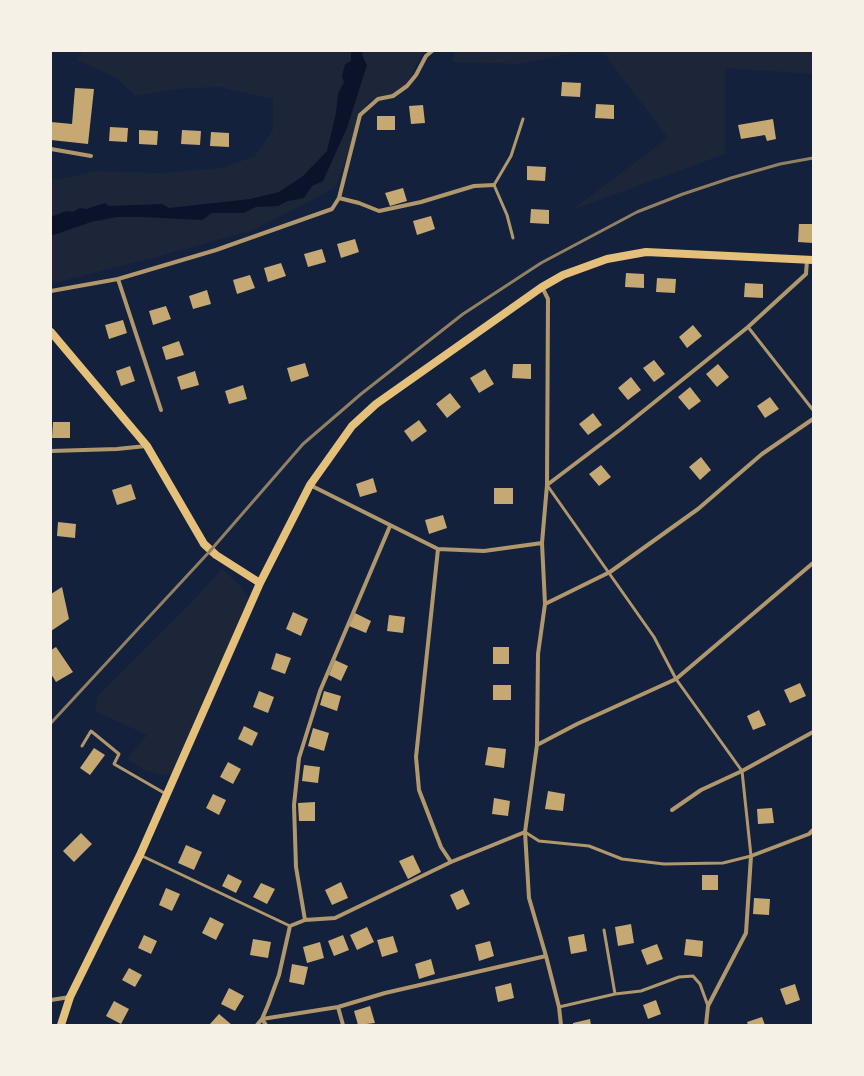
<!DOCTYPE html>
<style>
body{margin:0}
#map{position:relative;width:864px;height:1076px;overflow:hidden;background:#14213d;font-family:"Open Sans",sans-serif}
canvas{display:block}
.frame{position:absolute;inset:0;border:52px solid #f6f1e7;pointer-events:none}
</style>
<div id="map">
<canvas width="864" height="1076"></canvas>
<div class="frame"></div>
</div>
<script>
const ctx = document.querySelector('canvas').getContext('2d');
ctx.lineJoin = 'round';
function fill(path, color) {
  ctx.fillStyle = color;
  ctx.fill(path, 'evenodd');
}
function shape(rows) {
  const path = new Path2D();
  for (const r of rows) {
    path.moveTo(r[0], r[1]);
    for (let i = 2; i < r.length; i += 2) path.lineTo(r[i], r[i + 1]);
  }
  return path;
}
function trace(path, color, width, dash) {
  ctx.strokeStyle = color;
  ctx.lineWidth = width;
  ctx.lineCap = dash ? 'butt' : 'round';
  ctx.setLineDash(dash || []);
  ctx.stroke(path);
}
fill(shape([
 [83,51,424,51,402,92,368,101,335,188,253,230,160,256,51,284,51,177,57,180,95,171,160,173,221,168,255,156,273,130,273,99,219,87,175,89,135,96,116,78,77,60],
 [455,51,585,51,518,64,452,62],
 [602,51,813,51,813,74,725,68,725,154,572,210,668,138],
 [222,569,242,587,248,598,250,612,176,772,164,776,144,770,127,759,147,735,95,711,98,696,191,603]
]), '#1d2539');
fill(shape([
 [351,51,363,51,362,55,367,65,347,128,323,181,312,186,304,198,288,201,278,206,256,207,243,213,212,213,202,220,142,217,117,217,91,222,51,236,51,217,66,211,73,212,80,208,86,209,105,203,109,206,162,204,169,208,250,199,279,192,303,176,327,151,336,113,338,94,344,82,342,76,345,64,351,61]
]), '#0b132b');
fill(shape([
 [562,82,581,83,580,97,561,96],
 [75,88,94,89,88,144,51,140,51,122,72,124],
 [596,104,614,105,614,119,595,118],
 [423,105,425,123,411,124,409,106],
 [377,116,395,116,395,130,377,130],
 [773,119,776,139,767,141,765,135,741,139,738,125],
 [110,127,128,128,127,142,109,141],
 [139,130,158,131,157,145,139,144],
 [182,130,201,131,200,145,181,144],
 [211,132,229,133,229,147,210,146],
 [527,166,546,167,545,181,527,180],
 [403,188,407,201,390,206,385,193],
 [531,209,549,210,549,224,530,223],
 [431,216,435,229,417,235,413,221],
 [799,224,813,224,813,243,798,242],
 [355,239,359,252,341,258,337,244],
 [322,249,326,262,308,267,304,254],
 [281,263,286,276,268,282,264,268],
 [626,273,644,274,644,288,625,287],
 [250,275,255,288,237,294,233,280],
 [657,278,676,279,675,293,656,292],
 [745,283,763,284,763,298,744,297],
 [207,290,211,304,193,309,189,296],
 [166,306,171,319,153,325,149,311],
 [123,320,127,333,109,339,105,325],
 [693,325,702,336,687,348,679,337],
 [179,341,184,355,166,360,162,347],
 [654,360,665,374,654,382,643,368],
 [305,363,309,376,291,382,287,368],
 [513,364,531,364,531,379,512,378],
 [718,364,729,377,717,387,706,374],
 [130,366,135,381,121,386,116,371],
 [485,369,494,384,479,393,470,378],
 [195,371,199,385,181,390,177,377],
 [631,377,641,390,628,400,618,388],
 [243,385,247,399,229,404,225,391],
 [690,387,701,401,689,410,678,397],
 [450,393,461,407,447,418,436,404],
 [770,397,779,409,765,418,757,406],
 [593,413,602,425,588,435,579,424],
 [419,420,427,431,412,442,404,431],
 [53,422,70,422,70,438,52,438],
 [701,457,711,470,700,480,689,467],
 [601,465,611,477,599,486,589,474],
 [373,478,377,492,360,497,356,484],
 [131,484,136,499,117,505,112,490],
 [494,488,513,488,513,504,494,504],
 [443,515,447,528,429,534,425,520],
 [58,522,76,524,75,538,57,536],
 [62,587,69,619,51,631,51,594],
 [293,612,308,619,301,636,286,629],
 [355,613,371,621,366,633,349,626],
 [389,615,405,617,403,633,387,631],
 [56,647,73,672,56,682,51,674,51,650],
 [493,647,509,647,509,664,493,664],
 [276,653,291,658,285,674,271,669],
 [335,660,348,666,341,681,329,675],
 [800,683,806,696,790,703,784,690],
 [493,685,511,685,511,700,493,700],
 [259,691,274,697,268,713,253,707],
 [324,691,341,696,337,711,320,705],
 [759,710,766,725,753,730,747,716],
 [244,726,258,733,252,746,238,739],
 [313,728,329,733,324,751,308,746],
 [488,747,506,749,504,768,485,765],
 [94,748,105,755,90,775,80,768],
 [228,762,241,769,233,784,220,777],
 [304,765,320,767,318,783,302,781],
 [548,791,565,794,563,811,545,809],
 [213,794,226,800,219,815,206,808],
 [494,798,510,801,508,816,492,814],
 [315,802,315,821,299,821,298,803],
 [772,808,774,823,758,824,757,809],
 [81,833,92,844,74,862,63,851],
 [186,845,202,852,194,870,178,863],
 [413,855,421,872,408,879,399,861],
 [228,874,242,881,236,893,222,886],
 [702,875,718,875,718,890,702,890],
 [341,882,348,898,332,905,325,890],
 [261,883,275,889,267,904,253,897],
 [166,888,180,894,172,911,159,905],
 [463,889,470,904,457,910,450,895],
 [754,898,770,899,769,915,753,914],
 [210,917,224,924,216,940,202,933],
 [631,924,634,943,618,946,615,927],
 [367,927,374,942,357,950,350,935],
 [584,934,587,951,571,954,568,937],
 [144,935,157,941,151,954,138,948],
 [343,935,349,950,334,956,328,941],
 [393,936,398,952,382,957,377,940],
 [253,939,271,942,268,958,250,955],
 [686,939,703,941,702,957,684,955],
 [490,941,494,956,479,961,475,945],
 [320,942,324,958,307,963,303,947],
 [657,944,663,959,647,965,641,950],
 [431,959,435,974,419,979,415,964],
 [292,964,308,967,304,985,289,982],
 [129,968,142,975,135,987,122,980],
 [511,983,514,998,498,1002,495,987],
 [795,984,800,1000,786,1005,780,989],
 [229,988,244,996,235,1011,221,1004],
 [656,1000,661,1014,648,1019,643,1005],
 [114,1001,129,1009,121,1024,106,1016],
 [370,1006,375,1023,358,1025,354,1011],
 [219,1014,232,1025,210,1024],
 [762,1017,765,1025,748,1025,747,1022],
 [590,1019,591,1025,573,1025,573,1023]
]), '#c6a872');
trace(shape([
 [513,238,507,215,494,185,511,156,523,119],
 [748,327,813,410],
 [82,746,91,731,119,754,114,764,166,794],
 [525,832,539,841,589,846,622,859,664,864,723,863,751,856,742,771,676,679,654,637,547,485],
 [140,855,290,926],
 [615,994,641,991,679,977,693,976,700,984,708,1006],
 [559,1007,615,994,604,930]
]), '#b1986c', 3);
trace(shape([
 [51,149,91,156],
 [339,198,360,115,378,99,393,96,407,86,416,75,426,56,432,51],
 [118,279,161,410],
 [542,287,548,299,547,485,542,543,545,604,538,654,537,745,525,832,529,898,546,956,559,1007,561,1025],
 [51,291,118,279,216,250,332,209,339,198,359,203,379,211,421,202,474,186,494,185],
 [51,451,117,449,146,446],
 [310,485,438,549,484,551,542,543],
 [547,485,621,429,748,327,806,274,807,260],
 [438,549,416,757,419,790,441,847,451,862],
 [545,604,610,572,698,509,762,454,813,419],
 [537,745,577,724,676,679,813,563],
 [672,810,701,790,742,771,813,732],
 [305,920,335,918,451,862,525,832],
 [51,1000,70,997],
 [338,1007,343,1025],
 [257,1025,262,1019,268,1005,279,975,290,926,305,920,296,867,294,805,299,758,320,691,390,526],
 [266,1025,262,1019,338,1007,385,993,546,956],
 [706,1025,708,1006,746,933,751,856,809,834,813,830]
]), '#b1986c', 4);
trace(shape([
 [51,332,147,446,204,544,216,555,260,583],
 [61,1025,70,997,140,855,260,583,310,485,352,426,376,404,542,287,563,275,607,259,646,252,813,260]
]), '#e5c07b', 8);
trace(shape([
 [51,723,210,551,303,444,361,394,463,314,541,263,637,212,683,194,731,178,780,164,813,158]
]), '#918062', 3);
</script>
